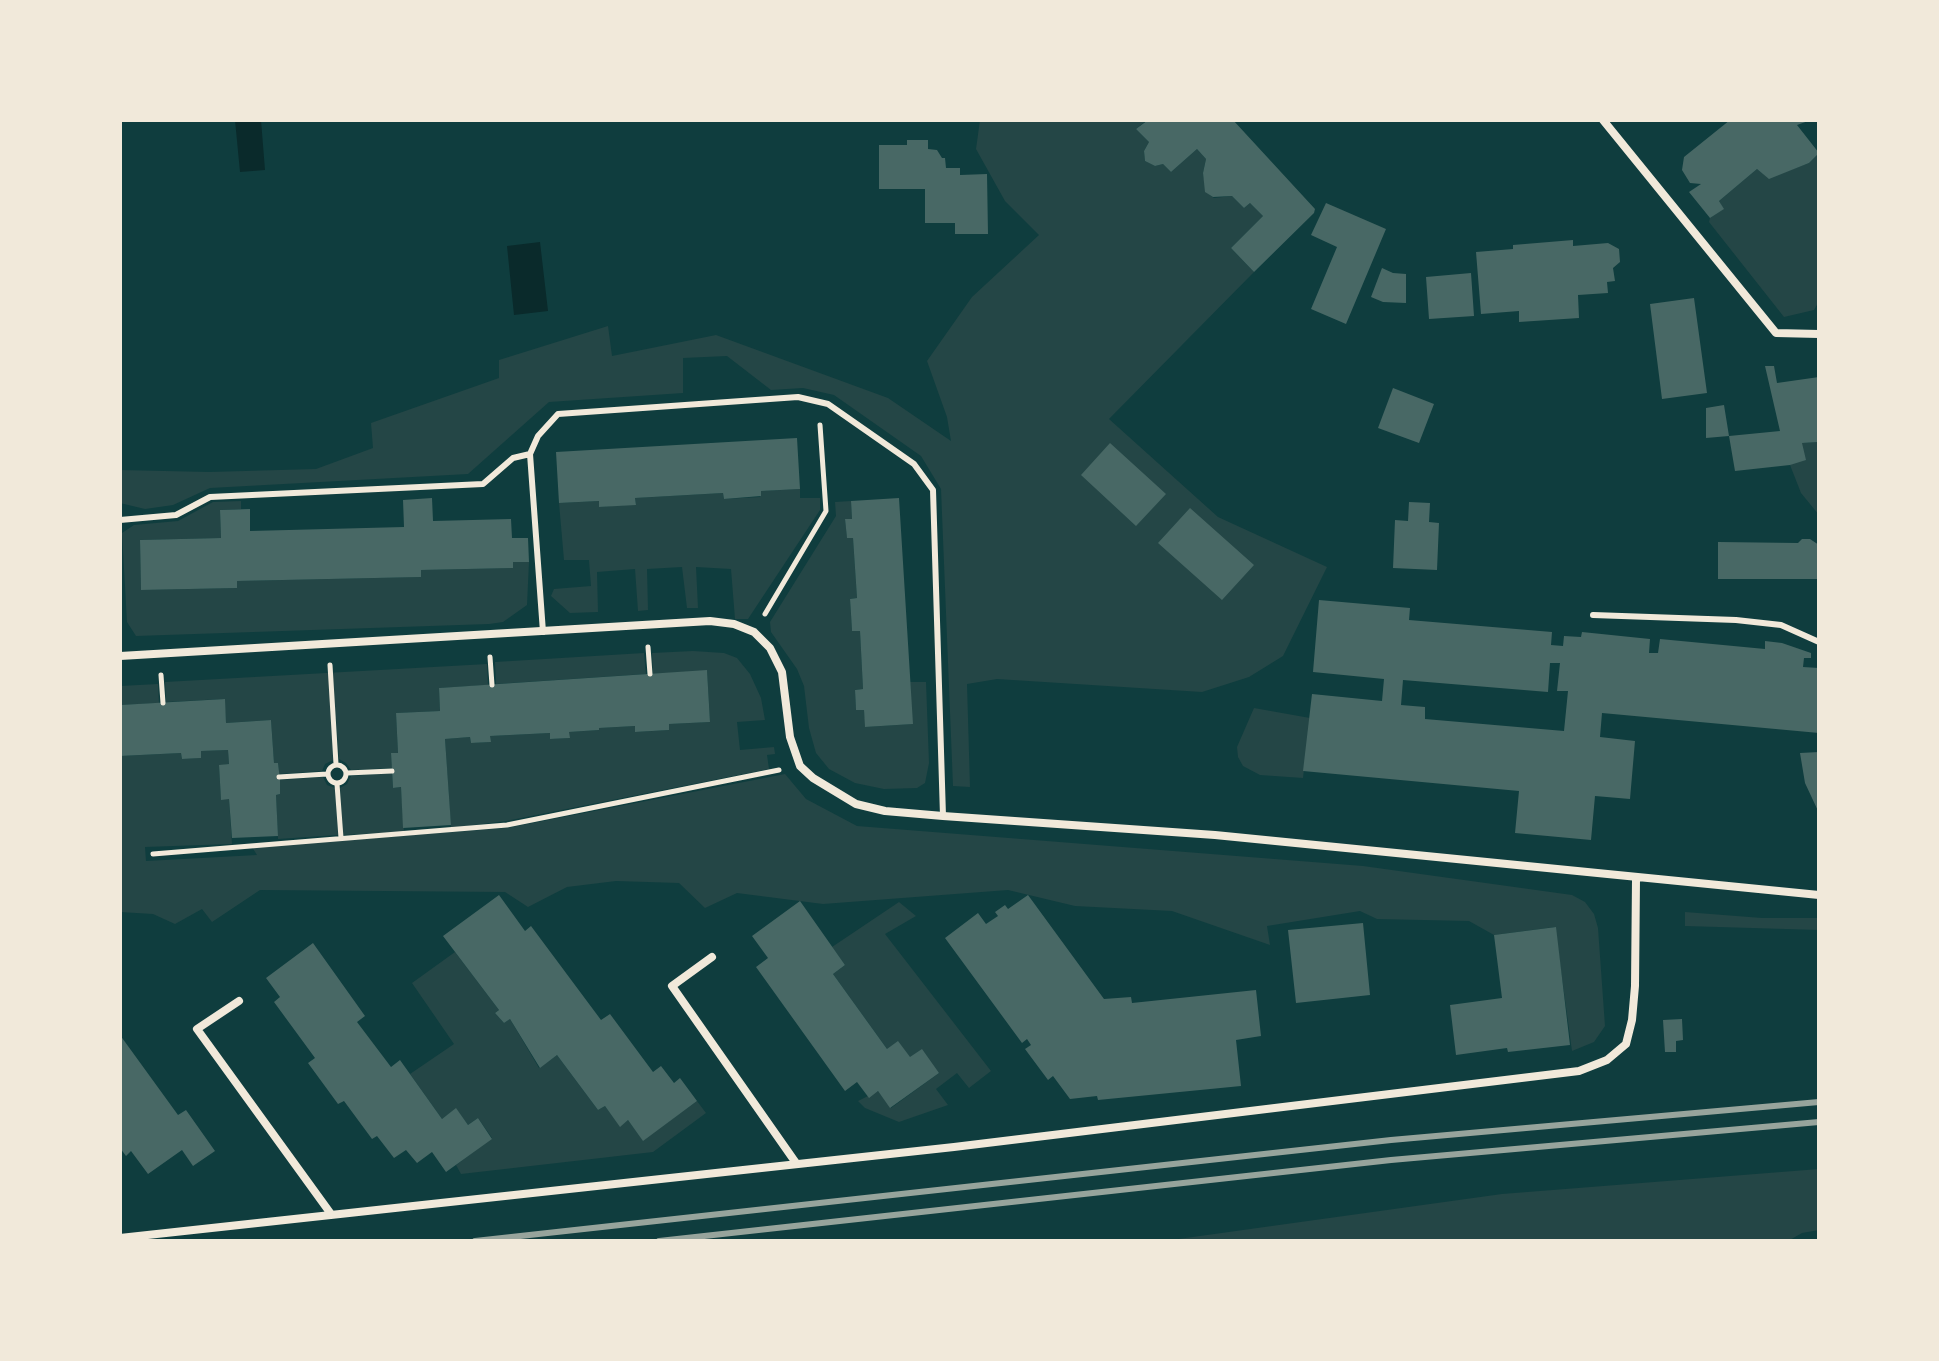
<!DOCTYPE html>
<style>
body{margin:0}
#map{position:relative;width:1939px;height:1361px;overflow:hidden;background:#0f3d3e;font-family:Mulish,sans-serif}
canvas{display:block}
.frame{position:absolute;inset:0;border:122px solid #f1e9da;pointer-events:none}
</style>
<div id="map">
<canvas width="1939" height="1361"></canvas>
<div class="frame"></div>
</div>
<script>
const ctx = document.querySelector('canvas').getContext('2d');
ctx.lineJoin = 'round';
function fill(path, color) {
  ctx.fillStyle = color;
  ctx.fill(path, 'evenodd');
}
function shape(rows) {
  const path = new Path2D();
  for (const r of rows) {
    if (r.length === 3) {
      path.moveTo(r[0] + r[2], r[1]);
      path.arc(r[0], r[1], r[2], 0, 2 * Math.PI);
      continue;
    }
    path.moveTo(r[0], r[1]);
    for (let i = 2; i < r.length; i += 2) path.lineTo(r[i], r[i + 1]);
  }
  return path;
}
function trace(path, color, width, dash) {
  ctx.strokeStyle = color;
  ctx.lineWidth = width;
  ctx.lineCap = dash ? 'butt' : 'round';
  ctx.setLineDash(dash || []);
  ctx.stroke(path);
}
fill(shape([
 [980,120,1147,120,1136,129,1149,142,1144,151,1145,161,1155,166,1163,164,1171,172,1197,149,1206,159,1203,173,1206,192,1214,198,1232,196,1244,208,1250,203,1263,216,1231,248,1254,272,1109,419,1218,517,1327,567,1283,656,1249,677,1202,692,997,679,967,684,970,787,953,786,941,489,921,456,834,395,803,388,771,390,727,356,683,358,683,393,549,402,468,474,210,488,173,505,145,509,120,503,120,470,209,472,316,469,373,448,371,423,499,378,499,360,608,326,612,356,716,335,888,398,951,441,947,417,927,361,972,297,1039,235,1005,201,976,149],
 [1819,153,1819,301,1814,310,1784,317,1709,222,1710,218,1723,209,1719,201,1757,169,1769,178,1809,163],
 [1819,442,1819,515,1801,493,1790,465,1802,443],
 [800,489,800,498,820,498,820,510,748,619,735,619,731,569,696,567,698,608,687,608,682,567,647,569,648,610,638,611,635,569,597,572,598,612,570,613,551,596,554,589,591,586,589,560,564,560,559,503,599,501,599,507,636,504,635,498,723,493,724,499,760,497,761,491],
 [241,501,241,509,220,510,221,538,140,540,141,590,237,588,237,581,420,577,421,570,512,568,513,562,529,562,527,605,503,622,489,624,136,636,127,622,122,533,134,525,178,521,213,502],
 [851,501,852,519,845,519,847,537,853,538,857,598,850,599,851,614,852,631,860,631,863,689,855,690,856,710,864,710,866,727,912,724,910,682,926,682,929,763,925,783,917,788,884,789,855,783,829,769,816,753,809,728,804,686,797,669,771,632,770,622,836,516,835,502],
 [693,651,724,653,737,658,750,674,761,698,765,720,737,722,740,750,774,747,775,754,767,755,769,769,506,821,451,828,445,739,470,737,471,743,490,742,490,736,550,733,551,739,569,738,569,732,599,730,599,728,635,726,636,732,669,730,669,724,710,722,707,671,653,674,652,653],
 [644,653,646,674,496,684,495,662],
 [487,664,488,685,439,688,440,711,396,713,398,753,391,753,392,768,351,770,346,763,339,759,336,718,331,717,333,760,325,764,322,771,279,774,278,763,274,763,271,720,226,723,224,699,166,702,165,682],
 [158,684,159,703,120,705,120,686],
 [1254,708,1310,718,1303,778,1260,775,1243,766,1238,757,1237,747],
 [228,750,229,764,219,766,221,799,229,799,232,844,145,847,146,861,257,855,252,847,507,828,785,774,806,799,857,826,1363,866,1572,895,1585,902,1594,914,1598,928,1605,1026,1594,1042,1572,1051,1555,927,1494,935,1469,921,1377,919,1360,911,1267,926,1270,945,1172,911,1075,906,1008,890,823,904,737,893,705,908,679,883,616,881,567,887,528,907,505,892,260,890,212,922,202,909,175,924,153,914,120,912,120,756,181,753,182,759,200,758,201,751],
 [392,773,393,788,401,787,404,832,343,835,340,788,347,784,351,776],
 [323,777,327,785,335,788,338,835,278,839,276,795,280,794,280,780],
 [899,902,916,916,885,934,991,1071,969,1088,957,1073,936,1089,948,1105,899,1122,865,1108,858,1101,878,1091,891,1108,939,1073,910,1057,887,1049,833,974,845,965,832,947],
 [1685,912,1762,918,1819,918,1819,930,1685,926],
 [455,952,499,1010,495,1013,504,1023,510,1019,539,1068,557,1055,598,1110,605,1106,620,1126,628,1120,643,1140,697,1101,706,1113,653,1152,461,1174,456,1165,492,1138,478,1118,468,1125,456,1109,442,1119,410,1074,454,1044,412,983],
 [1819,1169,1819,1230,1802,1233,1788,1241,1164,1241,1502,1194]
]), '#244646');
fill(shape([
 [235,120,261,120,265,170,240,172],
 [540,242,548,311,514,315,507,246]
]), '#0a2a2b');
fill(shape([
 [1148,120,1233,120,1315,209,1314,213,1254,272,1231,248,1263,216,1250,203,1244,208,1232,196,1213,197,1205,192,1203,173,1206,159,1197,149,1171,172,1163,164,1155,166,1145,161,1144,151,1149,142,1136,129],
 [1730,120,1811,120,1797,125,1819,153,1809,163,1769,179,1757,169,1719,201,1724,209,1710,218,1689,192,1701,184,1690,183,1682,170,1684,157],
 [907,140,928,140,928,149,937,150,942,158,945,158,946,168,960,168,960,175,987,174,988,234,955,234,955,223,925,223,925,189,879,189,879,145,907,145],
 [1326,203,1386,229,1346,324,1311,309,1337,247,1311,235],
 [1573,240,1573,246,1608,243,1619,249,1620,262,1613,268,1615,281,1607,282,1608,293,1578,295,1579,318,1519,322,1519,311,1481,314,1476,252,1513,249,1513,245],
 [1382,268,1393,273,1406,274,1406,303,1383,302,1371,297],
 [1471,273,1474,316,1429,319,1426,277],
 [1694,298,1707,393,1662,399,1650,304],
 [1765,366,1774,366,1777,383,1819,377,1819,442,1802,443,1806,460,1790,465,1735,471,1729,436,1780,431],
 [1393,388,1434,404,1419,443,1378,428],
 [1724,405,1729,436,1706,438,1706,408],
 [797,438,800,489,761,491,761,496,724,499,723,493,635,498,636,505,599,507,599,501,559,503,556,452],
 [1110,443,1166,494,1136,526,1081,475],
 [432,498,433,521,511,519,512,538,528,538,529,562,513,562,513,568,421,570,421,577,237,581,237,588,141,590,140,540,221,538,220,510,250,509,250,531,404,527,403,500],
 [899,498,913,724,865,727,864,710,856,710,855,690,863,689,860,631,852,631,851,614,850,599,857,598,853,538,847,538,845,519,852,519,851,501],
 [1409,502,1430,503,1429,522,1439,523,1437,570,1393,568,1395,520,1408,521],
 [1190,508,1254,565,1222,600,1158,543],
 [1802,539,1810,539,1819,545,1819,579,1718,579,1718,542,1798,543],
 [1319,600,1410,608,1409,620,1552,632,1551,645,1563,646,1564,636,1581,637,1582,632,1650,639,1649,653,1658,653,1660,639,1765,649,1765,641,1782,643,1811,653,1811,658,1804,658,1803,667,1819,668,1819,733,1602,713,1600,737,1635,741,1630,799,1595,796,1591,840,1515,833,1519,791,1303,771,1312,694,1382,701,1384,679,1313,672],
 [1550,663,1560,663,1557,691,1568,691,1564,731,1425,719,1425,707,1401,705,1403,680,1548,692],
 [707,670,710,722,669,724,669,730,635,732,635,726,599,728,599,730,569,732,570,738,550,739,550,733,490,736,491,742,471,743,470,737,445,739,451,825,403,828,401,787,393,788,391,753,398,753,396,713,440,711,439,688],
 [225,699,226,723,271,720,274,763,278,763,280,780,280,794,276,795,278,836,232,838,229,799,221,800,219,765,229,764,228,750,201,751,201,758,182,759,181,753,120,756,120,705],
 [1819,752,1819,813,1805,783,1800,753],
 [499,895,525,931,531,926,601,1020,610,1014,653,1072,661,1066,674,1083,680,1078,697,1101,643,1141,628,1120,620,1127,605,1106,598,1110,557,1055,540,1068,510,1019,504,1023,495,1013,499,1010,443,936],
 [1028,895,1104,999,1131,997,1132,1003,1256,990,1261,1036,1236,1040,1241,1086,1098,1100,1097,1096,1070,1099,1053,1076,1048,1080,1025,1049,1031,1045,1027,1039,1022,1043,945,938,978,913,986,924,998,916,995,912,1005,905,1008,909],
 [800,901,845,965,833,974,887,1049,898,1041,910,1057,922,1049,939,1073,890,1108,878,1091,869,1098,857,1082,845,1091,756,967,768,958,752,936],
 [1363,923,1370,995,1296,1003,1288,930],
 [1556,927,1570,1045,1508,1052,1507,1048,1456,1055,1450,1005,1502,998,1494,935],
 [313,943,365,1016,357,1022,391,1067,400,1060,442,1119,456,1108,468,1125,478,1118,492,1139,446,1172,432,1152,417,1163,406,1150,394,1158,377,1136,372,1139,344,1101,338,1104,308,1063,315,1058,274,1002,280,997,266,978],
 [1682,1019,1683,1040,1676,1041,1676,1052,1665,1052,1663,1020],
 [120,1035,178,1115,186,1110,215,1151,193,1166,182,1150,148,1174,131,1151,126,1156,120,1148]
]), '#486865');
trace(shape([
 [765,614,826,511,820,425],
 [648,647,650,674],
 [490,657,492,685],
 [330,665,336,764],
 [161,675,163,703],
 [337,774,9],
 [347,773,392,771],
 [279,777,327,774],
 [337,784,341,838],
 [153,854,507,825,779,770]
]), '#f1e9da', 5);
trace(shape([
 [120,520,176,515,210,497,483,484,513,458,530,454],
 [1593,615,1736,620,1781,625,1819,642],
 [543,632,530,454,538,436,558,414,798,397,828,404,914,464,933,490,943,816]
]), '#f1e9da', 6);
trace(shape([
 [1603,120,1776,333,1819,334],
 [120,656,710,621,734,624,754,632,770,648,782,672,790,737,800,766,813,778,856,804,885,811,943,816,1215,835,1819,895],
 [712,957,672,986,796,1163],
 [239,1001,197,1029,331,1214],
 [120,1238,954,1147,1579,1071,1607,1060,1626,1044,1632,1020,1635,986,1636,879]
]), '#f1e9da', 8);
trace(shape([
 [475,1241,1391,1140,1819,1102],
 [659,1241,1391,1160,1819,1122]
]), '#97a49c', 6);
</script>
